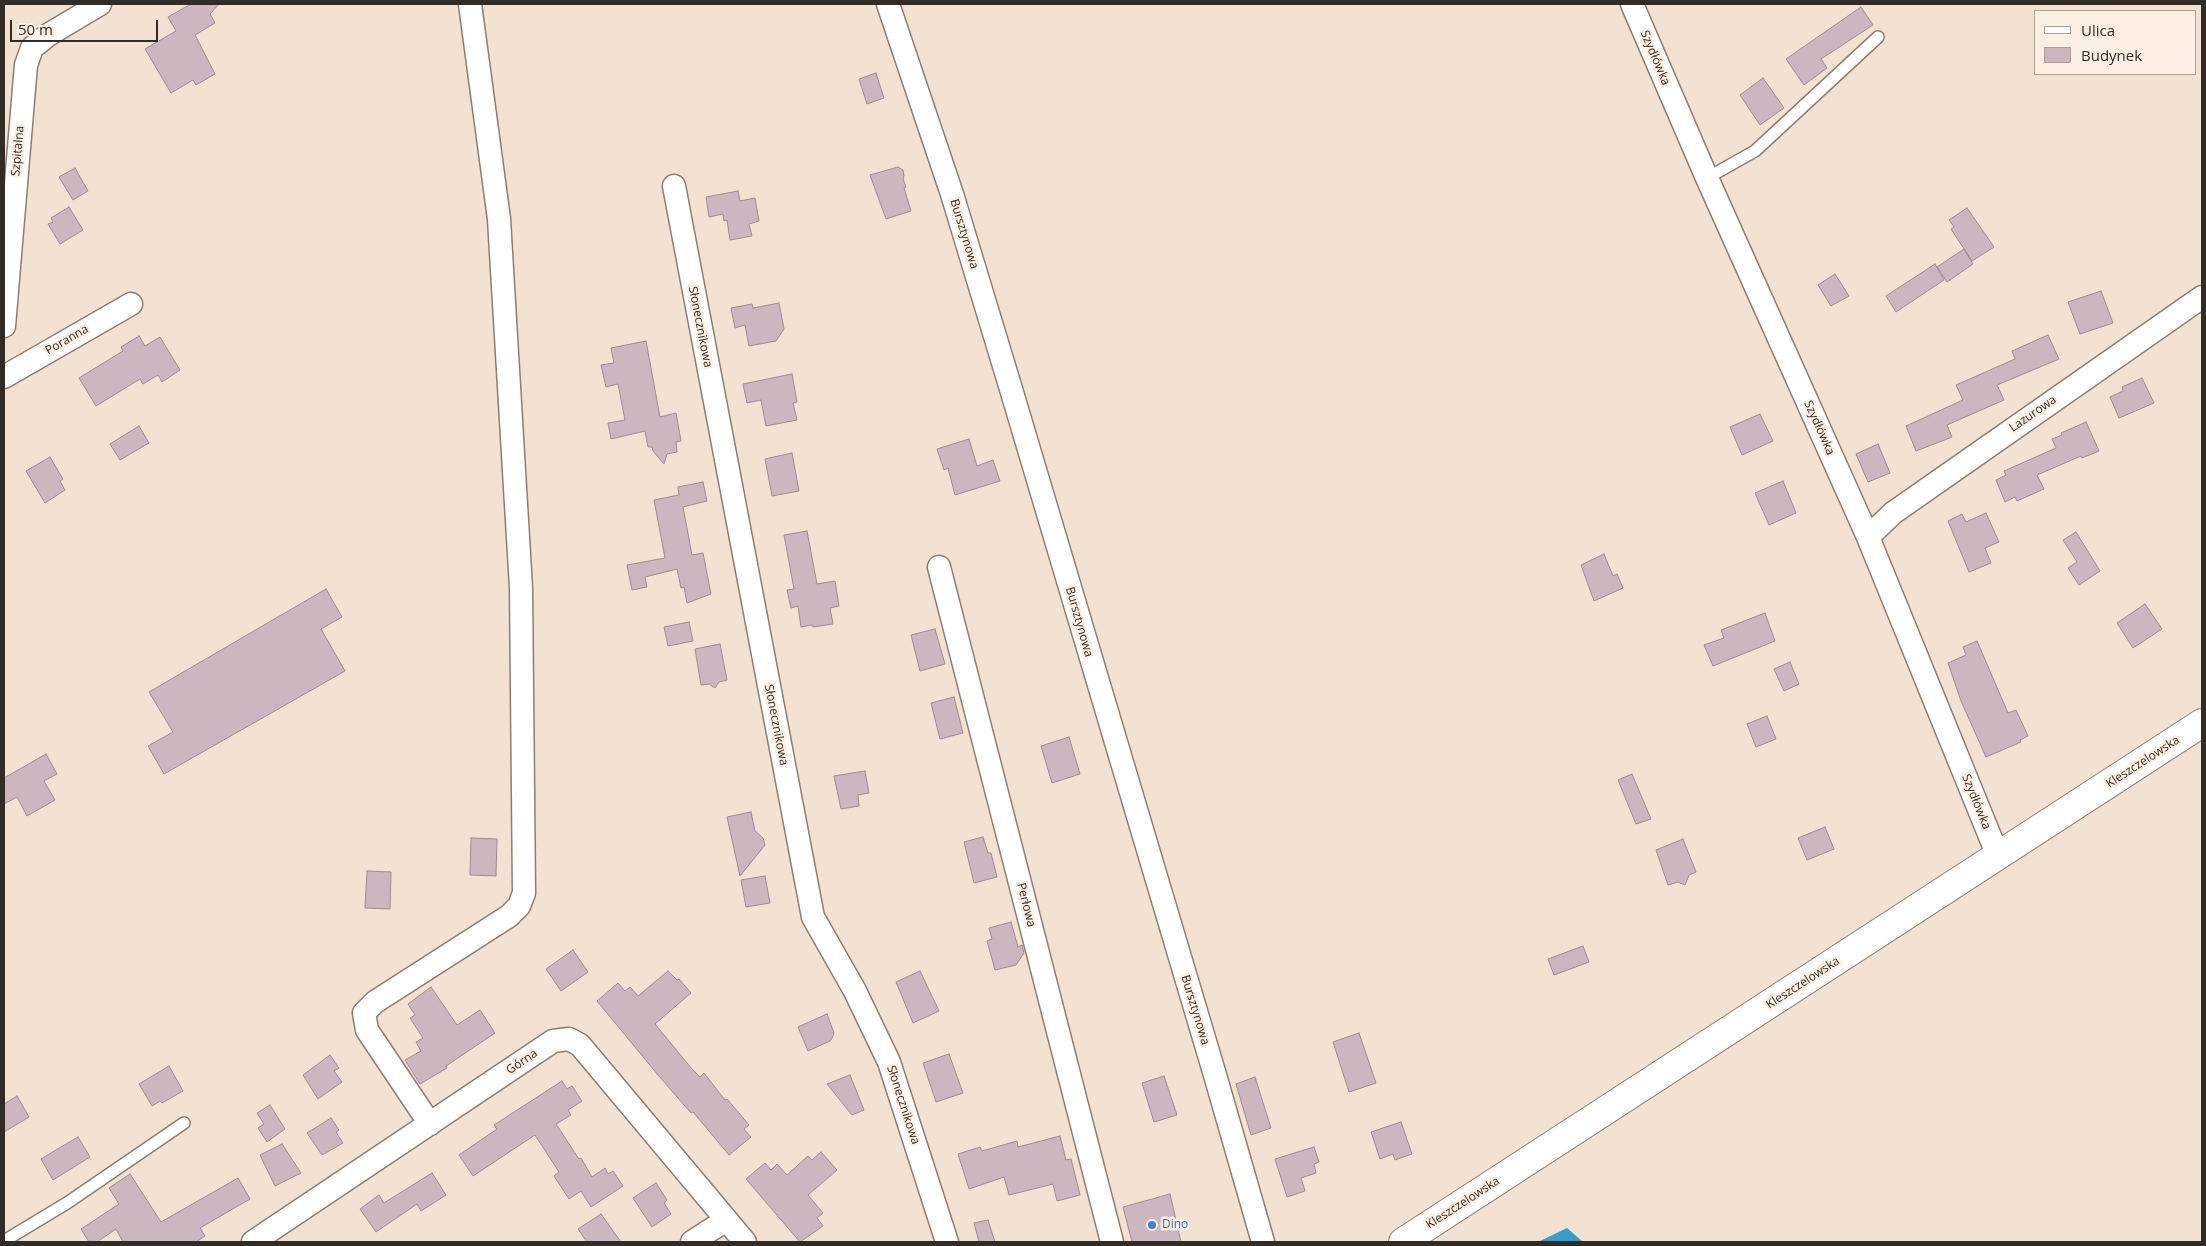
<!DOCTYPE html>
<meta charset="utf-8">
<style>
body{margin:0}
#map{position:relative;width:2206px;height:1246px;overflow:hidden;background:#f3e1d2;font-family:"Open Sans",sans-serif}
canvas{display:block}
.frame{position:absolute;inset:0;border:5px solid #322b26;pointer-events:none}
.legend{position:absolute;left:2034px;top:10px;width:162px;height:65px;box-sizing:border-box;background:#fdefe3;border:1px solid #aca197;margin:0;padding:6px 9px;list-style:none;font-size:15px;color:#322b26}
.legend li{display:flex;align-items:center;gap:10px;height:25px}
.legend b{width:25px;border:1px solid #aca197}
.scale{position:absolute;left:10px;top:20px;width:148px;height:22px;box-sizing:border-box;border:2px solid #322b26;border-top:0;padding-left:6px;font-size:15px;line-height:18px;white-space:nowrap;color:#322b26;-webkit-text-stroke:4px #fdefe3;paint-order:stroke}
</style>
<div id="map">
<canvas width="2206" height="1246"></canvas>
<div class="frame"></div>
<ul class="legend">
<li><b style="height:6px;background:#fff"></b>Ulica</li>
<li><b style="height:14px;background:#ccb7c1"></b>Budynek</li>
</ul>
<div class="scale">50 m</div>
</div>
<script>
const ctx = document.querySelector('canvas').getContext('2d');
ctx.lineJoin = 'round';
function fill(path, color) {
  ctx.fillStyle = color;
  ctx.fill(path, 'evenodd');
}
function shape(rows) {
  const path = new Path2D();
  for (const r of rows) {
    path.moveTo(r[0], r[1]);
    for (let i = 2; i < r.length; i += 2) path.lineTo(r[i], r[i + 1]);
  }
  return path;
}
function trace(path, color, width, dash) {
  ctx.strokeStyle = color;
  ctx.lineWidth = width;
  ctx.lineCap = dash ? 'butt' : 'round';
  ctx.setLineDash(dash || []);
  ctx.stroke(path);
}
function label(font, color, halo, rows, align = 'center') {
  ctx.font = font + ' "Open Sans",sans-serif';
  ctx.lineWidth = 5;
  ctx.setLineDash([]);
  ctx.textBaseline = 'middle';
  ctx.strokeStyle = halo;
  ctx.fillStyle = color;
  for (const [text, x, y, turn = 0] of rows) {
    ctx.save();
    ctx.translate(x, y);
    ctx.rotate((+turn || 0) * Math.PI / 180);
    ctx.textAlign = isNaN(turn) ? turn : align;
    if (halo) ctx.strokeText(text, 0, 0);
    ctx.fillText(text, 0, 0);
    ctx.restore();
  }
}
fill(shape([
 [1567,1228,1583,1242,1538,1242]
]), '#389dca');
const building = shape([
 [191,4,219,4,210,14,215,23,195,35,215,74,196,85,193,80,171,93,145,49,176,31,168,17,191,4],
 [1861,7,1873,25,1821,59,1827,68,1804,85,1786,59,1861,7],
 [876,73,884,98,867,104,859,79,876,73],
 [1763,78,1784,108,1760,125,1740,95,1763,78],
 [898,167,903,170,904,176,903,179,906,187,904,188,911,211,886,219,870,175,898,167],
 [75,168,88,191,73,200,59,177,75,168],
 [738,191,740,201,755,198,759,221,749,224,752,236,730,240,727,220,724,221,723,214,709,217,706,197,738,191],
 [69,207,83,230,60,244,48,224,53,222,51,218,69,207],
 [1967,208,1994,247,1972,261,1951,229,1954,227,1949,220,1967,208],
 [1964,249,1973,264,1947,282,1937,267,1964,249],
 [1935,264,1944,280,1896,312,1886,296,1935,264],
 [1835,274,1849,296,1831,306,1818,285,1835,274],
 [2101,291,2113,323,2080,334,2068,302,2101,291],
 [779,303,784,329,776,341,749,346,745,325,735,328,731,308,752,304,753,308,779,303],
 [2048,335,2059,359,1997,385,2004,400,1947,425,1952,437,1916,451,1906,426,1963,400,1956,385,2015,359,2012,351,2048,335],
 [139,336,145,346,160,337,180,370,162,382,158,375,143,384,140,379,96,406,79,378,123,351,121,347,139,336],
 [646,341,660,417,676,413,681,441,676,442,677,452,667,454,664,464,653,451,652,447,648,447,645,431,611,439,608,423,625,420,618,384,606,387,601,365,614,363,611,348,646,341],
 [792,374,797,402,793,403,797,420,766,426,761,400,747,403,743,384,792,374],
 [2142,378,2154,403,2119,418,2110,397,2123,391,2122,387,2142,378],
 [1760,414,1773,441,1742,455,1730,427,1760,414],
 [2086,422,2099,451,2082,458,2081,456,2037,475,2044,489,2017,501,2015,497,2005,502,1996,480,2006,475,2004,471,2056,448,2052,439,2062,435,2061,433,2086,422],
 [139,426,149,443,120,460,110,444,139,426],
 [969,439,977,466,993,460,1000,481,955,495,948,468,944,470,937,449,969,439],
 [1878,444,1890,473,1868,482,1856,454,1878,444],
 [792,453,799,491,772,496,765,459,792,453],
 [50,457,63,479,60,481,65,490,45,503,26,471,50,457],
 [1783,481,1796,513,1769,525,1755,493,1783,481],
 [703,482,707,501,683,507,692,555,703,553,711,594,687,603,684,587,681,588,677,569,645,577,647,587,632,590,627,565,665,558,654,500,679,495,678,487,703,482],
 [1986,513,1999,542,1985,548,1991,563,1969,572,1948,521,1962,514,1966,522,1986,513],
 [807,531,817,584,835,581,839,606,830,608,833,624,813,627,812,625,801,627,798,606,791,608,787,590,794,589,784,535,807,531],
 [2076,532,2100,571,2079,585,2068,568,2077,562,2063,540,2076,532],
 [1604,554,1613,576,1617,574,1623,588,1594,601,1581,565,1604,554],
 [326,589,342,617,321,629,345,671,164,774,148,746,173,732,149,692,326,589],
 [2145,604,2162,629,2133,648,2117,623,2145,604],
 [1765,613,1775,641,1713,666,1704,645,1724,638,1721,630,1765,613],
 [689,622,693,641,668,646,664,627,689,622],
 [935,629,945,664,920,671,911,635,935,629],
 [1977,641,2008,713,2016,710,2028,736,2020,740,2021,742,1986,757,1961,701,1948,663,1966,655,1963,647,1977,641],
 [720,644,727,680,719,682,715,688,709,684,701,685,695,649,720,644],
 [1790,662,1799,684,1784,691,1774,669,1790,662],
 [954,697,963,733,940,739,931,703,954,697],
 [1767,716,1776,739,1756,747,1747,724,1767,716],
 [1069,737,1080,774,1052,783,1041,746,1069,737],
 [46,754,57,774,44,781,55,800,27,816,17,797,4,804,4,778,46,754],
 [865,771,869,793,858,795,859,806,841,809,834,776,865,771],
 [1632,774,1651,819,1636,824,1618,780,1632,774],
 [751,812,755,831,763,838,765,845,740,876,727,817,751,812],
 [1825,827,1834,849,1807,860,1798,838,1825,827],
 [983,837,988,853,991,853,997,877,974,883,964,842,983,837],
 [471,838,497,839,496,876,470,875,471,838],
 [1683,839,1696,872,1689,875,1685,885,1678,882,1668,885,1656,850,1683,839],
 [367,871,391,872,390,909,365,908,367,871],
 [765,876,770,903,746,907,741,880,765,876],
 [1011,922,1018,947,1022,945,1024,953,1016,965,995,970,987,941,992,939,989,928,1011,922],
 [1583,946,1589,962,1554,975,1548,959,1583,946],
 [573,950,588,972,561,991,546,969,573,950],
 [668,971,677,980,679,979,691,993,655,1024,692,1069,700,1077,704,1073,725,1100,727,1099,749,1125,744,1129,751,1137,729,1155,693,1112,691,1113,658,1075,597,1001,618,983,625,991,630,987,638,996,668,971],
 [920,971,939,1011,913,1023,896,982,920,971],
 [431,987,457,1025,480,1010,495,1033,446,1066,447,1068,420,1084,405,1060,421,1051,416,1042,423,1038,410,1018,415,1015,408,1004,431,987],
 [827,1014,834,1033,832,1038,830,1041,808,1051,798,1027,827,1014],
 [1359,1033,1376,1083,1349,1092,1333,1042,1359,1033],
 [949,1054,963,1093,936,1102,923,1063,949,1054],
 [330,1055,339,1068,334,1071,342,1082,318,1099,303,1075,330,1055],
 [169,1066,183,1091,162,1103,160,1101,152,1106,139,1084,169,1066],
 [850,1075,864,1110,852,1115,827,1084,850,1075],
 [1164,1076,1177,1115,1154,1122,1142,1083,1164,1076],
 [1255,1077,1271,1128,1251,1135,1236,1084,1255,1077],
 [562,1081,567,1089,572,1086,582,1101,568,1110,571,1115,556,1124,579,1159,581,1158,592,1177,605,1168,608,1174,613,1171,623,1186,591,1207,581,1191,569,1199,554,1176,559,1172,535,1135,473,1176,459,1155,497,1129,494,1125,562,1081],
 [17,1096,29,1117,4,1132,4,1104,17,1096],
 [270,1105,285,1129,267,1142,258,1128,264,1124,257,1113,270,1105],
 [331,1118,339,1130,336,1132,343,1143,322,1155,307,1133,331,1118],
 [1401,1122,1412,1154,1395,1160,1393,1154,1380,1159,1371,1132,1401,1122],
 [1060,1136,1066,1160,1071,1159,1080,1195,1057,1201,1053,1184,1009,1195,1004,1177,969,1189,958,1154,980,1147,982,1151,1017,1141,1018,1147,1060,1136],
 [78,1137,90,1157,53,1180,41,1159,78,1137],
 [282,1144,301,1173,275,1186,260,1155,282,1144],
 [1314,1147,1319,1162,1314,1164,1316,1173,1301,1178,1305,1191,1287,1197,1275,1159,1314,1147],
 [821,1152,837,1170,808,1195,823,1213,817,1218,823,1226,800,1242,746,1179,765,1163,771,1170,777,1164,787,1175,808,1156,812,1160,821,1152],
 [432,1173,446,1195,421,1211,417,1204,376,1232,360,1209,379,1195,384,1203,432,1173],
 [130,1174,161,1222,238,1178,250,1199,200,1228,205,1236,196,1242,123,1242,116,1229,97,1242,89,1242,81,1229,119,1204,109,1188,130,1174],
 [656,1183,667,1200,664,1203,671,1214,652,1227,633,1198,656,1183],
 [1170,1194,1181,1242,1132,1242,1123,1207,1170,1194],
 [601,1214,621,1242,587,1242,578,1229,601,1214],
 [988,1220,995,1242,979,1242,974,1223,988,1220]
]);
fill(building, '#ccb7c1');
trace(building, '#9e8a93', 1);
const lane = shape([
 [1707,178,1755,151,1878,37],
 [4,1241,67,1203,184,1123]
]);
const street = shape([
 [888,4,952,194,1011,389,1215,1075,1263,1242],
 [1632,4,1707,178,1868,537,1998,856],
 [674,186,813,917,855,991,889,1062,947,1242],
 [4,326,26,65,32,48,48,35,100,4],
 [4,377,131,304],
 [1868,537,1893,513,2202,297],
 [939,567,1112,1242],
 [430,1124,367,1030,364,1013,375,1002,509,916,519,906,524,893,521,588,499,219,470,4],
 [253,1242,553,1041,569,1039,580,1045,745,1242],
 [692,1242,726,1220]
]);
const secondary = shape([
 [1403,1242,2202,723]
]);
trace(lane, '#8e7e71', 14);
trace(street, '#8e7e71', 25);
trace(secondary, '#8e7e71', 30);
trace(lane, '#fff', 11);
trace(street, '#fff', 22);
trace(secondary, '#fff', 28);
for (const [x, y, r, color] of [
 [1152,1225,5,"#3f7fe0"]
]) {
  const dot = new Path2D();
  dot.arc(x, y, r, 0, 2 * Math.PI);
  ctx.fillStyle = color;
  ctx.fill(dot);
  trace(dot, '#fdefe3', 2);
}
label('12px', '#322b26', '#fdefe3', [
 ["Szydłówka",1655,58,67],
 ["Szpitalna",18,151,-85],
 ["Bursztynowa",964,234,73],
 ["Słonecznikowa",700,327,79],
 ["Poranna",67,340,-30],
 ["Lazurowa",2033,414,-35],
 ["Szydłówka",1819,428,66],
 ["Bursztynowa",1079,622,74],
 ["Słonecznikowa",776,725,79],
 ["Kleszczelowska",2143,762,-33],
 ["Szydłówka",1976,802,68],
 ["Perłowa",1026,905,76],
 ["Kleszczelowska",1803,983,-33],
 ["Bursztynowa",1195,1010,73],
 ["Górna",522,1062,-34],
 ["Słonecznikowa",903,1105,72],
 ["Kleszczelowska",1463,1203,-33]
]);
label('12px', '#366cbe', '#fdefe3', [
 ["Dino",1162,1225]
], 'left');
</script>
